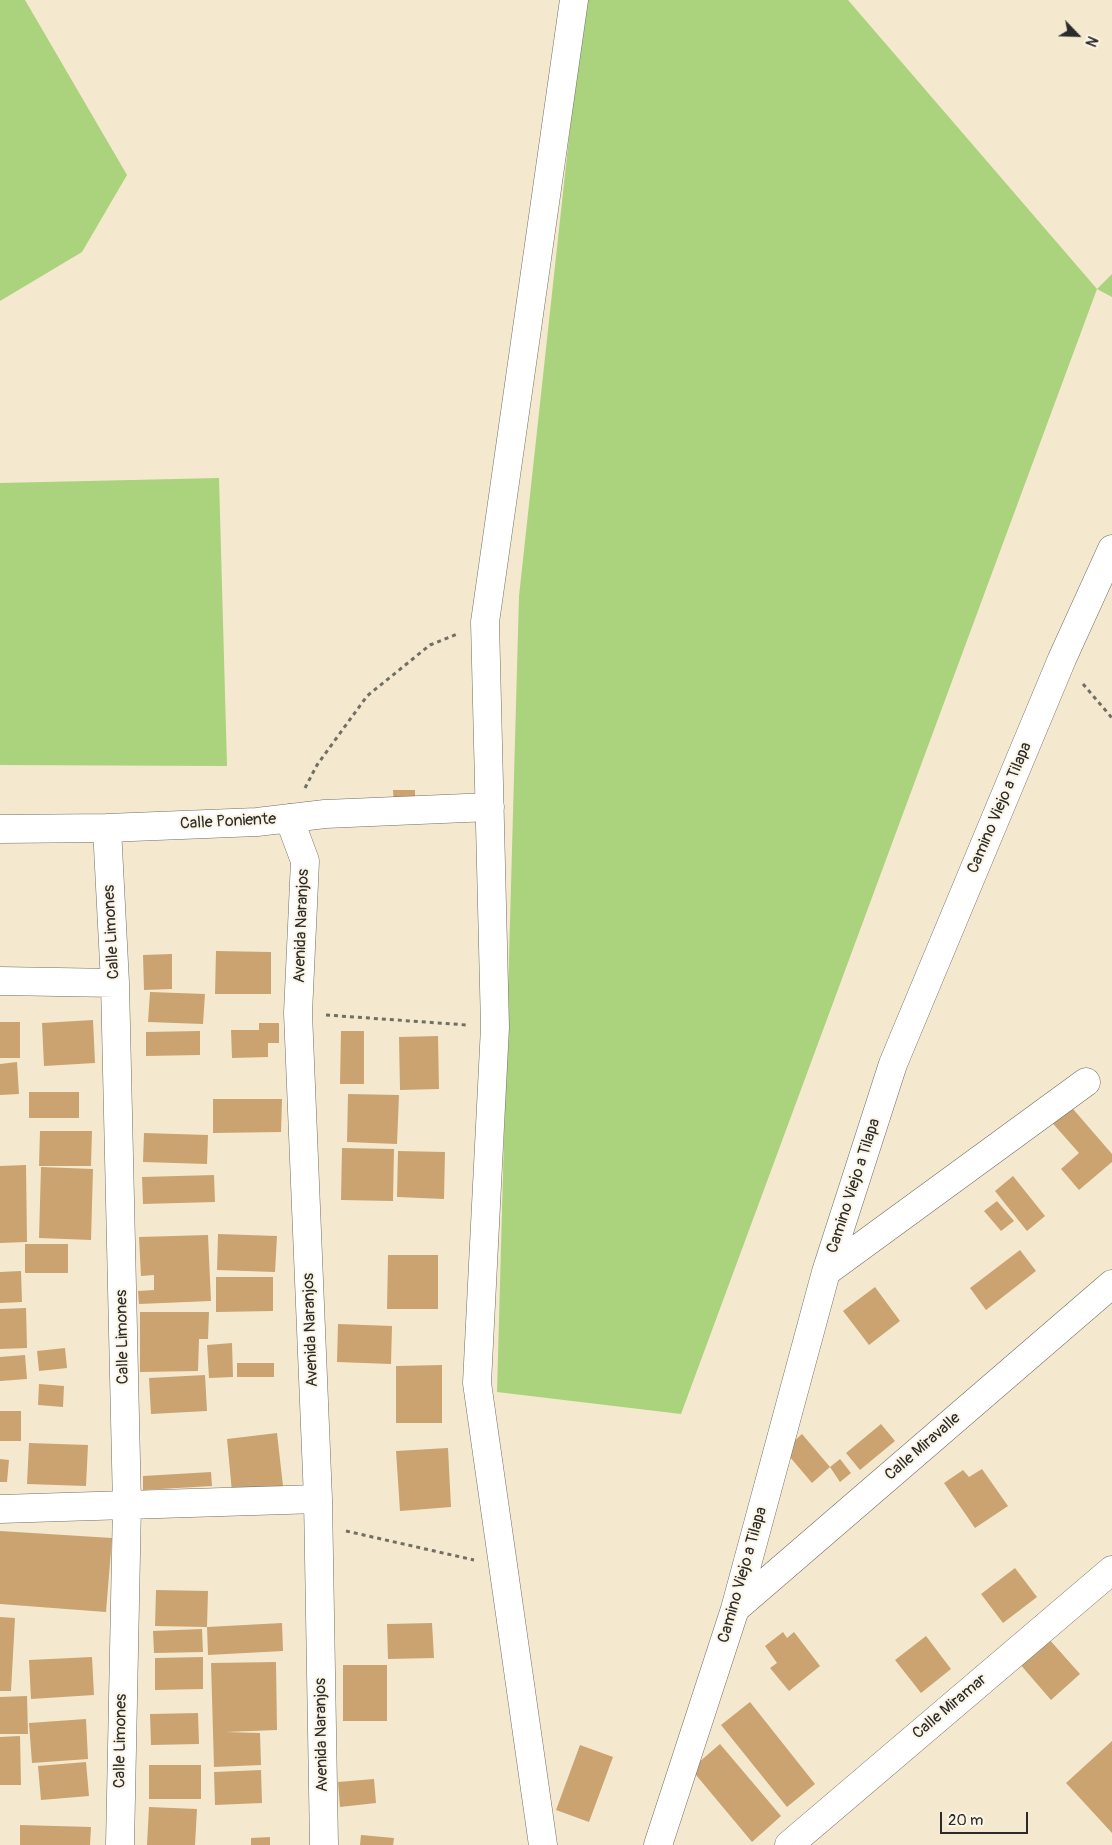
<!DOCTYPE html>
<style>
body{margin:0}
#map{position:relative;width:1112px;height:1845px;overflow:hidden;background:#f4e9ce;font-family:Pangolin,sans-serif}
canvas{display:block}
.north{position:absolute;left:1052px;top:10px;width:50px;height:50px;-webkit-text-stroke:4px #fcf5e5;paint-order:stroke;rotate:114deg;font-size:14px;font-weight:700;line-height:20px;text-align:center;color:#2b2b2b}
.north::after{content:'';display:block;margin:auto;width:18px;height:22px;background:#2b2b2b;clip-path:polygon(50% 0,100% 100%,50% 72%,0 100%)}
.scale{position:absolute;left:940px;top:1812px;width:88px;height:22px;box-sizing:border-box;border:2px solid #2b2b2b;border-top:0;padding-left:6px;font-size:15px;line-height:18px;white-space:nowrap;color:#2b2b2b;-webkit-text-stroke:4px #fcf5e5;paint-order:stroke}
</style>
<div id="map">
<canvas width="1112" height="1845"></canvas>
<div class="north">N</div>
<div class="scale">20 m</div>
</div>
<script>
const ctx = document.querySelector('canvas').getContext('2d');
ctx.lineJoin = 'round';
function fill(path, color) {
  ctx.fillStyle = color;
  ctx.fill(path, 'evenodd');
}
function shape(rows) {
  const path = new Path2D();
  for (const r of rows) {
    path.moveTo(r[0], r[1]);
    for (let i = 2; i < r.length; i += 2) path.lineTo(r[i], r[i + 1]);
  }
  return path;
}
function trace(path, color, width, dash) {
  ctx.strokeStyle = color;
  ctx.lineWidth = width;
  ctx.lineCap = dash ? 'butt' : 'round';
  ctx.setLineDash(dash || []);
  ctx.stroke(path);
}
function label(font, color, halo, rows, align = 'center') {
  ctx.font = font + ' Pangolin,sans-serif';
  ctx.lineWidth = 4;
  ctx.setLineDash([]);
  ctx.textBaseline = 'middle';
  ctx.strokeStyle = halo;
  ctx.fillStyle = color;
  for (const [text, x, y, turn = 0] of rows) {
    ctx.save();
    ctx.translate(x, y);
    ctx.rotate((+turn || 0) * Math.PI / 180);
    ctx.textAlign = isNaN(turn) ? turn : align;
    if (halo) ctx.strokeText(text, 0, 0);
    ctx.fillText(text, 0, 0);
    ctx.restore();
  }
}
fill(shape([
 [0,0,25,0,127,175,82,252,0,301],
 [584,0,848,0,1097,289,1112,274,1112,297,1097,289,681,1414,497,1392,519,596],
 [219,478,227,766,0,765,0,483]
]), '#abd27d');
fill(shape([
 [393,790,415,790,415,807,394,807],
 [216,951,271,952,271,994,215,994],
 [172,954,172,989,144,990,143,955],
 [150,992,205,994,203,1024,148,1022],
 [93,1020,95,1063,44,1066,42,1023],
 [0,1022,20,1022,20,1058,0,1058],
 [259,1023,279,1023,279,1043,268,1043,268,1057,232,1058,231,1030,259,1030],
 [200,1031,200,1055,146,1056,146,1032],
 [341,1031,364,1031,364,1084,340,1084],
 [438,1036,439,1089,400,1090,399,1037],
 [17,1062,19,1094,0,1095,0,1064],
 [29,1092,79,1092,79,1118,29,1118],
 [348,1094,399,1095,397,1144,347,1142],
 [213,1099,282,1099,281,1132,213,1133],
 [1067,1102,1112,1154,1112,1162,1079,1190,1061,1169,1079,1153,1048,1118],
 [40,1131,92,1131,91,1166,39,1166],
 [144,1133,208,1135,207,1164,143,1162],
 [342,1148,394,1149,393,1201,341,1200],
 [398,1151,445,1152,444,1199,397,1197],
 [26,1165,27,1242,0,1243,0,1166],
 [41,1167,93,1169,91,1240,39,1238],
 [214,1175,215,1202,143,1204,142,1177],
 [1013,1176,1045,1216,1027,1231,995,1191],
 [997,1201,1014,1221,1001,1231,984,1211],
 [218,1234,277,1236,275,1272,217,1270],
 [208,1235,211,1301,139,1304,138,1291,154,1290,154,1275,141,1276,139,1237],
 [25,1244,68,1244,68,1273,25,1273],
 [1020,1250,1036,1271,986,1310,970,1288],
 [388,1255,438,1255,438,1309,387,1309],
 [21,1271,22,1302,0,1303,0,1272],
 [216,1277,273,1277,273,1311,216,1312],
 [875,1287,900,1321,869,1345,843,1311],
 [26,1308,27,1348,0,1349,0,1309],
 [140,1312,209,1312,208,1339,199,1339,198,1371,140,1372],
 [338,1324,392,1326,391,1364,337,1362],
 [232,1343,233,1377,209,1378,207,1345],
 [65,1348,67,1368,39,1371,37,1351],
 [25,1355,27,1379,0,1381,0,1357],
 [237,1363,274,1363,274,1377,237,1377],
 [442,1365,442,1423,396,1423,396,1366],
 [205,1375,207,1411,151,1414,149,1378],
 [39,1384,64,1386,63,1407,38,1405],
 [0,1411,21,1411,21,1441,0,1441],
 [881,1424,895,1441,860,1470,846,1453],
 [277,1433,283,1486,232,1492,227,1439],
 [802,1434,830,1467,812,1483,784,1450],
 [29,1443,88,1445,86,1486,27,1484],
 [448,1448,451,1507,400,1511,396,1451],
 [0,1459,9,1460,7,1482,0,1482],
 [840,1459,851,1473,840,1482,830,1467],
 [982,1469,1008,1506,975,1528,944,1483,963,1470,969,1477],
 [211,1472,212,1486,143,1490,143,1476],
 [0,1531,112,1538,106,1612,0,1604],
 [1015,1568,1037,1597,1003,1623,981,1594],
 [156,1590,208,1591,207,1627,155,1626],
 [0,1617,15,1618,11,1691,0,1691],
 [282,1623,283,1651,208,1655,207,1627],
 [432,1623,434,1658,388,1659,387,1624],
 [202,1629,203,1652,154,1653,153,1631],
 [783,1632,787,1638,794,1632,820,1666,789,1691,770,1668,777,1663,765,1646],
 [926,1636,951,1669,921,1693,895,1660],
 [1048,1638,1080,1674,1051,1700,1019,1663],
 [92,1657,94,1695,31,1699,29,1660],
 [203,1657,203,1689,155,1690,155,1658],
 [276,1662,277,1730,225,1732,260,1733,261,1765,214,1767,211,1663],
 [343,1665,387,1665,387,1721,343,1721],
 [27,1696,28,1734,0,1734,0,1697],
 [750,1702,815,1784,787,1807,721,1725],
 [198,1713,199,1744,151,1745,150,1714],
 [86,1719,88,1759,32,1763,29,1723],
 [20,1736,21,1785,0,1785,0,1737],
 [1112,1741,1112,1833,1066,1783],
 [720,1744,781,1816,752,1842,691,1769],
 [580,1745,613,1757,589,1822,556,1810],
 [86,1762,89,1796,41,1800,38,1766],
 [149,1765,201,1765,201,1799,149,1799],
 [261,1770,262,1803,215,1805,214,1772],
 [374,1779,376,1803,340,1807,338,1782],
 [149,1807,197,1809,195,1845,147,1845],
 [20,1825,91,1827,90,1845,20,1845],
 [361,1835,394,1838,393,1845,360,1845],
 [270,1837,270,1845,251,1845,251,1838]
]), '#caa371');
const minor = shape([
 [289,818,305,861,298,1013,318,1499,324,1845],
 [107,828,115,983,127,1505,120,1845],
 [0,829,107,828,257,822,325,814,490,807],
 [0,981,115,983],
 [826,1272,1086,1082],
 [0,1509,318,1499],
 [735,1609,1112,1284],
 [543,1845,477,1383,495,1027,485,622,574,0],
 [658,1845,735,1609,826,1272,893,1064,1062,659,1112,549],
 [789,1845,1112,1570]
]);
trace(minor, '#716e64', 29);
trace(shape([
 [1083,684,1112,718],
 [305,788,317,765,367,696,430,645,457,634],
 [326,1015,467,1025],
 [346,1531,474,1560]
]), '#716e64', 3, [4, 4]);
trace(minor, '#fff', 28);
label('16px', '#2b2b2b', '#fcf5e5', [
 ["Camino Viejo a Tilapa",1000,808,-67],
 ["Calle Poniente",228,822,-3],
 ["Avenida Naranjos",302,926,-88],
 ["Calle Limones",112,932,-93],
 ["Camino Viejo a Tilapa",854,1186,-72],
 ["Avenida Naranjos",311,1330,-92],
 ["Calle Limones",123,1337,-91],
 ["Calle Miravalle",923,1447,-41],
 ["Camino Viejo a Tilapa",743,1575,-74],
 ["Calle Miramar",950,1707,-40],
 ["Avenida Naranjos",322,1735,-91],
 ["Calle Limones",121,1741,-89]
]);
</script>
